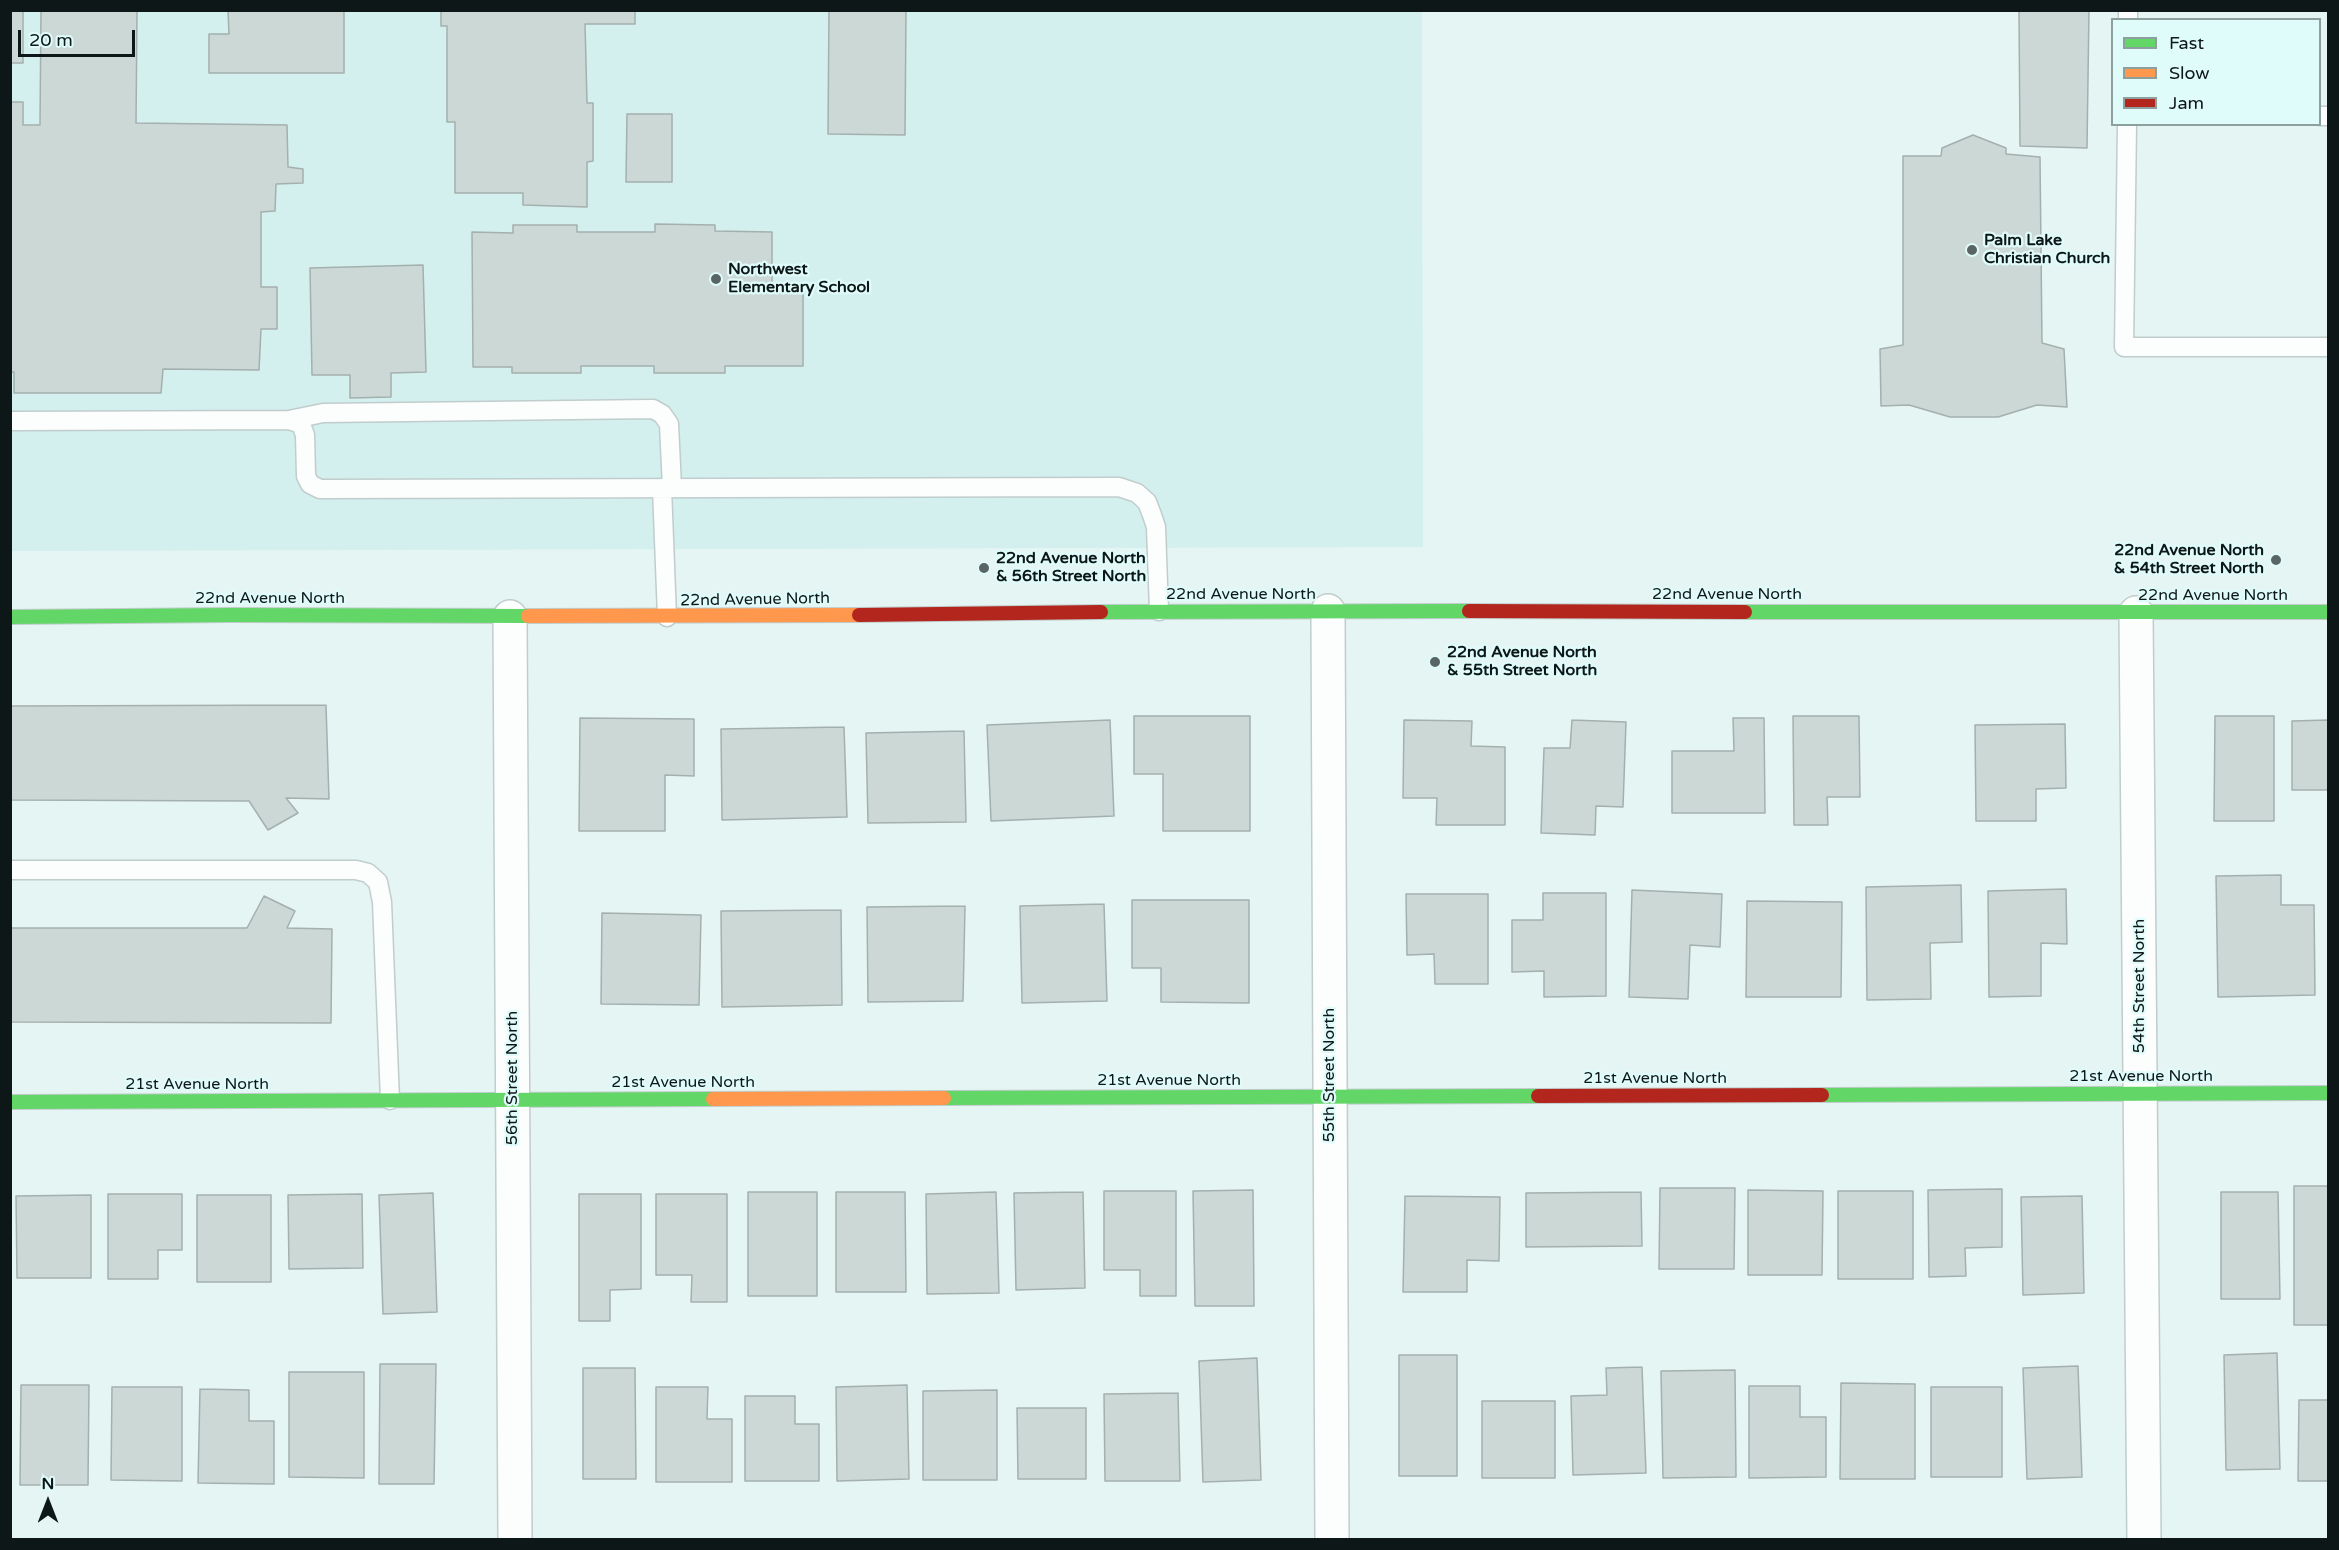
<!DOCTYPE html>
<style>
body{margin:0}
#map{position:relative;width:2339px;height:1550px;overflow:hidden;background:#e5f5f4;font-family:"Varela Round",sans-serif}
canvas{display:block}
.frame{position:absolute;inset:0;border:12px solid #0d1717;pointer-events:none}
.legend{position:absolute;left:2111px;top:18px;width:210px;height:108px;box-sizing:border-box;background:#dffbfa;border:2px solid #8ba09f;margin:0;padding:8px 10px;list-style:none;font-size:18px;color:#0d1717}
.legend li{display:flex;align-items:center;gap:12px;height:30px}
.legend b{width:30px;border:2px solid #8ba09f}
.north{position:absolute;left:18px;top:1472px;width:60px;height:60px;-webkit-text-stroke:4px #dffbfa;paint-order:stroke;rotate:0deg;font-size:16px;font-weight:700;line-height:24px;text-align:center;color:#0d1717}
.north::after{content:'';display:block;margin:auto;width:21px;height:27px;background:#0d1717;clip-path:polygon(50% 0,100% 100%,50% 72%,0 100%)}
.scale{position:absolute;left:18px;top:30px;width:117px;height:27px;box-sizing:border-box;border:3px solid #0d1717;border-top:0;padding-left:8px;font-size:18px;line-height:21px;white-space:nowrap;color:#0d1717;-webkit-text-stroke:4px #dffbfa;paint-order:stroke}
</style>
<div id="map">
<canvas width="2339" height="1550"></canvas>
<div class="frame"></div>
<ul class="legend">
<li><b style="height:8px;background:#63d668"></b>Fast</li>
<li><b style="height:8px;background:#ff974d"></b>Slow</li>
<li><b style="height:8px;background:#b3261e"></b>Jam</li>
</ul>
<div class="north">N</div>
<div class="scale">20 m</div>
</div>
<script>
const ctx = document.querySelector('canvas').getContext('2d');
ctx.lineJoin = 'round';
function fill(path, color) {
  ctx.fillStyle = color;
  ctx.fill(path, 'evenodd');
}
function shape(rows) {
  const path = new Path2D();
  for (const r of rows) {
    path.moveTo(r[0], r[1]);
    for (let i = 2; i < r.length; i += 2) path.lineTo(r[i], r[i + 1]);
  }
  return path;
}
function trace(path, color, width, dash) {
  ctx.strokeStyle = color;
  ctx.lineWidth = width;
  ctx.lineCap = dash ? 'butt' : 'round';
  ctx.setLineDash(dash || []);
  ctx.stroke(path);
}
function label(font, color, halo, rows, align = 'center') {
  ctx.font = font + ' "Varela Round",sans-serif';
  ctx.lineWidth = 4.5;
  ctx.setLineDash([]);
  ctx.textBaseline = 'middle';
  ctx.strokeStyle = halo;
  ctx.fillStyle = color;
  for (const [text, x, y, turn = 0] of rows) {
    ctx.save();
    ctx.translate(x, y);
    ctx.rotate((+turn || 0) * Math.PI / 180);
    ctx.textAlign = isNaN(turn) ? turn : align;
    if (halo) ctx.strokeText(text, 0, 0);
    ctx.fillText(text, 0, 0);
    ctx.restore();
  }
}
fill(shape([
 [10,11,1422,11,1423,547,11,551]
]), '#d3efee');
const building = shape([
 [10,10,23,10,23,63,10,63,10,10],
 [41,10,137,10,136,123,287,125,288,167,303,169,303,183,276,184,275,211,261,212,261,287,277,287,277,329,261,329,259,370,163,369,161,393,14,393,14,372,10,372,10,102,23,102,23,125,40,125,41,10],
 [228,10,344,10,344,73,209,73,209,34,229,34,228,10],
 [441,10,635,10,635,24,585,24,587,103,593,103,593,161,587,162,587,207,523,205,523,193,455,193,455,122,447,122,447,26,441,26,441,10],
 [829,10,906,10,905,135,828,134,829,10],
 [2019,10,2089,10,2087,148,2020,146,2019,10],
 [627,114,672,114,672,182,626,182,627,114],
 [1973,135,2006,148,2006,154,2040,157,2042,343,2064,349,2067,407,2037,405,1998,417,1950,417,1909,405,1881,406,1880,349,1903,345,1903,156,1941,156,1942,148,1973,135],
 [655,224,715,225,715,231,772,232,772,289,803,289,803,366,725,366,725,373,654,373,654,366,581,366,581,373,512,373,512,367,473,367,472,232,513,233,513,225,577,225,577,232,655,232,655,224],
 [423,265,426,372,391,373,391,397,350,398,350,375,312,375,310,268,423,265],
 [326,705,329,799,286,798,298,813,268,830,249,801,10,800,10,706,326,705],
 [1134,716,1250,716,1250,831,1163,831,1163,774,1134,774,1134,716],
 [1793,716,1859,716,1860,797,1827,797,1828,825,1794,825,1793,716],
 [2215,716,2274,716,2274,821,2214,821,2215,716],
 [580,718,694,719,694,776,665,775,665,831,579,831,580,718],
 [1733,718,1764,718,1765,813,1672,813,1672,751,1734,751,1733,718],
 [1110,720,1114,816,991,821,987,725,1110,720],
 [1404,720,1472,721,1471,746,1505,747,1505,825,1436,825,1437,798,1403,798,1404,720],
 [1572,720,1626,722,1623,807,1596,806,1595,835,1541,833,1544,748,1570,748,1572,720],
 [2328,720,2328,790,2292,790,2292,721,2328,720],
 [2065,724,2066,788,2036,789,2036,821,1976,821,1975,725,2065,724],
 [844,727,847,817,722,820,721,729,844,727],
 [964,731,966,822,868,823,866,733,964,731],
 [2281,875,2281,905,2314,905,2315,995,2218,997,2216,876,2281,875],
 [1961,885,1962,942,1930,943,1931,999,1867,1000,1866,887,1961,885],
 [2066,889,2067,944,2041,943,2041,996,1989,997,1988,891,2066,889],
 [1632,890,1722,894,1720,947,1690,945,1688,999,1629,997,1632,890],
 [1543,893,1606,893,1606,996,1544,997,1544,971,1512,972,1512,920,1543,920,1543,893],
 [1406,894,1488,894,1488,984,1435,984,1434,954,1407,955,1406,894],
 [264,896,295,911,287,928,332,929,331,1023,10,1022,10,928,247,928,264,896],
 [1132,900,1249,900,1249,1003,1161,1002,1161,968,1132,968,1132,900],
 [1747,901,1842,902,1841,997,1746,997,1747,901],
 [1104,904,1107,1001,1022,1003,1020,906,1104,904],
 [965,906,963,1001,868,1002,867,907,965,906],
 [841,910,842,1005,722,1007,721,911,841,910],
 [602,913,701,915,699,1005,601,1004,602,913],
 [2294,1186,2328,1186,2328,1325,2294,1325,2294,1186],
 [1660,1188,1735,1188,1734,1269,1659,1269,1660,1188],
 [2002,1189,2002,1247,1965,1248,1966,1276,1929,1277,1928,1190,2002,1189],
 [1253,1190,1254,1306,1195,1306,1193,1191,1253,1190],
 [1748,1190,1823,1191,1822,1275,1748,1275,1748,1190],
 [1104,1191,1176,1191,1176,1296,1140,1296,1140,1270,1104,1270,1104,1191],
 [1838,1191,1913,1191,1913,1279,1838,1279,1838,1191],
 [748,1192,817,1192,817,1296,748,1296,748,1192],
 [836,1192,905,1192,906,1292,836,1292,836,1192],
 [996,1192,999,1293,927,1294,926,1194,996,1192],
 [1083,1192,1085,1288,1016,1290,1014,1193,1083,1192],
 [1641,1192,1642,1246,1526,1247,1526,1193,1641,1192],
 [2221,1192,2278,1192,2280,1299,2221,1299,2221,1192],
 [433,1193,437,1312,383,1314,379,1195,433,1193],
 [108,1194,182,1194,182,1250,158,1250,158,1279,108,1279,108,1194],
 [362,1194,363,1268,289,1269,288,1195,362,1194],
 [579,1194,641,1194,641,1289,610,1290,610,1321,579,1321,579,1194],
 [656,1194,727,1194,727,1302,691,1302,692,1275,656,1275,656,1194],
 [91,1195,91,1278,17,1278,16,1196,91,1195],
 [197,1195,271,1195,271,1282,197,1282,197,1195],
 [1405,1196,1500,1197,1499,1261,1467,1260,1467,1292,1403,1292,1405,1196],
 [2082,1196,2084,1293,2023,1295,2021,1197,2082,1196],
 [2277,1353,2280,1469,2226,1470,2224,1355,2277,1353],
 [1399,1355,1457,1355,1457,1476,1399,1476,1399,1355],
 [1257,1358,1261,1480,1203,1482,1199,1361,1257,1358],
 [380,1364,436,1364,434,1484,379,1484,380,1364],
 [2078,1366,2082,1477,2027,1479,2023,1368,2078,1366],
 [1642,1367,1646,1473,1573,1475,1571,1396,1607,1395,1606,1368,1642,1367],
 [583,1368,635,1368,636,1479,583,1479,583,1368],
 [1735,1370,1736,1477,1663,1478,1661,1371,1735,1370],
 [289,1372,364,1372,364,1478,289,1477,289,1372],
 [1841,1383,1915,1384,1915,1479,1840,1479,1841,1383],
 [21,1385,89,1385,88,1485,20,1485,21,1385],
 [907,1385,909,1479,837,1481,836,1387,907,1385],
 [1749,1386,1800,1386,1800,1417,1826,1417,1826,1477,1749,1478,1749,1386],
 [112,1387,182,1387,182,1481,111,1480,112,1387],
 [656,1387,708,1387,707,1419,732,1419,732,1482,656,1482,656,1387],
 [1931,1387,2002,1387,2002,1477,1931,1477,1931,1387],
 [200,1389,249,1390,249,1421,274,1421,274,1484,198,1483,200,1389],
 [997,1390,997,1480,923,1480,923,1391,997,1390],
 [1178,1393,1180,1481,1105,1481,1104,1394,1178,1393],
 [745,1396,795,1396,795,1424,819,1424,819,1481,745,1481,745,1396],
 [2299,1400,2328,1400,2328,1481,2298,1481,2299,1400],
 [1482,1401,1555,1401,1555,1478,1482,1478,1482,1401],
 [1017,1408,1086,1408,1086,1479,1018,1479,1017,1408]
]);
fill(building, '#ccd8d6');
trace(building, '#a4b0ae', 1.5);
const lane = shape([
 [2128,20,2128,10],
 [2320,116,2328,116],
 [2127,124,2124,347,2328,347],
 [289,420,301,424,305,435,306,476,310,484,320,489,1119,487,1137,493,1147,502,1152,515,1156,527,1159,611],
 [10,421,289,420,323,413,653,409,662,414,669,424,672,488],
 [662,488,667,617],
 [10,870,356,870,368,873,378,882,382,902,390,1100]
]);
const street = shape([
 [1328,611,1332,1540],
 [2136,613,2144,1540],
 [510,617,515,1540]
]);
const fast = shape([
 [1101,612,1469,611],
 [1745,612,2328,612],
 [10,617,231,615,528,616],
 [1822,1095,2328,1093],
 [944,1098,1538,1096],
 [10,1102,713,1099]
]);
const slow = shape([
 [528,616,859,615],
 [713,1099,944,1098]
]);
const jam = shape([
 [1469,611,1745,612],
 [859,615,1101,612],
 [1538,1096,1822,1095]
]);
trace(lane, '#c0cdcc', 21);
trace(street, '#c0cdcc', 36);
trace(fast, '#c0cdcc', 16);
trace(slow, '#c0cdcc', 16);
trace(jam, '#c0cdcc', 16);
trace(lane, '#fbfefd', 18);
trace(street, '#fbfefd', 33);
trace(fast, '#63d668', 14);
trace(slow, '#ff974d', 14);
trace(jam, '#b3261e', 14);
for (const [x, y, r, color] of [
 [1972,250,6,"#596564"],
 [716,279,6,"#596564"],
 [2276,560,6,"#596564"],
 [984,568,6,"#596564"],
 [1435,662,6,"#596564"]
]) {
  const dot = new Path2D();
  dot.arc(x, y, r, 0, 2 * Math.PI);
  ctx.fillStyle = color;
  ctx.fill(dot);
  trace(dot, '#dffbfa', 2);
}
label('bold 16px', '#0d1717', '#dffbfa', [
 ["Palm Lake",1984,241],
 ["Christian Church",1984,259],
 ["Northwest",728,270],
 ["Elementary School",728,288],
 ["22nd Avenue North",2264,551,"right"],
 ["& 54th Street North",2264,569,"right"],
 ["22nd Avenue North",996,559],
 ["& 56th Street North",996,577],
 ["22nd Avenue North",1447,653],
 ["& 55th Street North",1447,671]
], 'left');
label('16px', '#0d1717', '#dffbfa', [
 ["22nd Avenue North",1241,595],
 ["22nd Avenue North",1727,595],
 ["22nd Avenue North",2213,596],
 ["22nd Avenue North",270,599],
 ["22nd Avenue North",755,600,-1],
 ["54th Street North",2140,986,-90],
 ["55th Street North",1330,1075,-90],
 ["21st Avenue North",2141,1077],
 ["56th Street North",513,1078,-90],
 ["21st Avenue North",1655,1079],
 ["21st Avenue North",1169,1081],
 ["21st Avenue North",683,1083],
 ["21st Avenue North",197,1085]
]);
</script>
